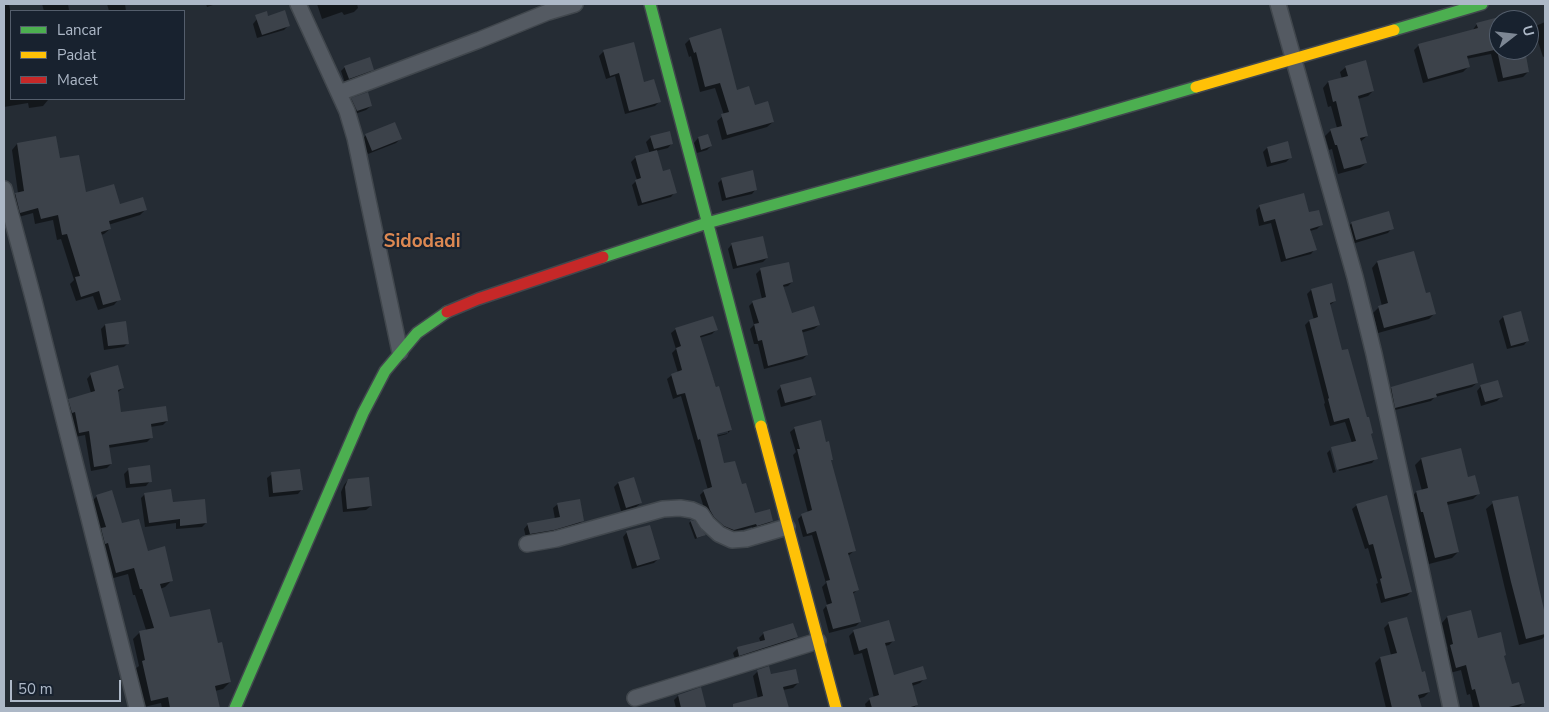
<!DOCTYPE html>
<style>
body{margin:0}
#map{position:relative;width:1549px;height:712px;overflow:hidden;background:#252c34;font-family:"Nunito Sans",sans-serif}
canvas{display:block}
.frame{position:absolute;inset:0;border:5px solid #adb8c7;pointer-events:none}
.legend{position:absolute;left:10px;top:10px;width:175px;height:90px;box-sizing:border-box;background:#18222f;border:1px solid #545e6c;margin:0;padding:6px 9px;list-style:none;font-size:15px;color:#adb8c7}
.legend li{display:flex;align-items:center;gap:10px;height:25px}
.legend b{width:25px;border:1px solid #545e6c}
.north{position:absolute;left:1489px;top:10px;width:50px;height:50px;box-sizing:border-box;background:#18222f;border:1px solid #545e6c;border-radius:50%;rotate:74deg;font-size:14px;font-weight:700;line-height:20px;text-align:center;color:#adb8c7}
.north::after{content:'';display:block;margin:auto;width:18px;height:22px;background:#7d8794;clip-path:polygon(50% 0,100% 100%,50% 72%,0 100%)}
.scale{position:absolute;left:10px;top:680px;width:111px;height:22px;box-sizing:border-box;border:2px solid #adb8c7;border-top:0;padding-left:6px;font-size:15px;line-height:18px;white-space:nowrap;color:#adb8c7;-webkit-text-stroke:4px #18222f;paint-order:stroke}
</style>
<div id="map">
<canvas width="1549" height="712"></canvas>
<div class="frame"></div>
<ul class="legend">
<li><b style="height:6px;background:#4caf50"></b>Lancar</li>
<li><b style="height:6px;background:#ffc107"></b>Padat</li>
<li><b style="height:6px;background:#c62828"></b>Macet</li>
</ul>
<div class="north">U</div>
<div class="scale">50 m</div>
</div>
<script>
const ctx = document.querySelector('canvas').getContext('2d');
ctx.lineJoin = 'round';
function fill(path, color) {
  ctx.fillStyle = color;
  ctx.fill(path, 'evenodd');
}
function shape(rows) {
  const path = new Path2D();
  for (const r of rows) {
    path.moveTo(r[0], r[1]);
    for (let i = 2; i < r.length; i += 2) path.lineTo(r[i], r[i + 1]);
  }
  return path;
}
function trace(path, color, width, dash) {
  ctx.strokeStyle = color;
  ctx.lineWidth = width;
  ctx.lineCap = dash ? 'butt' : 'round';
  ctx.setLineDash(dash || []);
  ctx.stroke(path);
}
function label(font, color, halo, rows, align = 'center') {
  ctx.font = font + ' "Nunito Sans",sans-serif';
  ctx.lineWidth = 4.5;
  ctx.setLineDash([]);
  ctx.textBaseline = 'middle';
  ctx.strokeStyle = halo;
  ctx.fillStyle = color;
  for (const [text, x, y, turn = 0] of rows) {
    ctx.save();
    ctx.translate(x, y);
    ctx.rotate((+turn || 0) * Math.PI / 180);
    ctx.textAlign = isNaN(turn) ? turn : align;
    if (halo) ctx.strokeText(text, 0, 0);
    ctx.fillText(text, 0, 0);
    ctx.restore();
  }
}
fill(shape([
 [4,4,9,4,11,15,11,99,48,99,48,100,43,106,29,108,28,103,4,107],
 [42,4,68,4,69,10,44,11],
 [107,4,125,4,126,11,109,11],
 [206,4,216,4,207,7],
 [317,4,357,4,358,8,354,12,344,15,342,12,322,19],
 [1516,15,1517,20,1499,20,1499,50,1523,50,1528,72,1523,77,1498,82,1491,54,1466,59,1468,67,1463,72,1423,83,1414,50,1419,45,1472,31,1477,24],
 [257,19,288,26,284,30,257,38,253,24],
 [1545,22,1545,56,1543,57,1534,29,1538,25],
 [690,39,736,92,773,122,767,127,722,140,717,121,724,115,715,88,700,92,691,56,689,57,685,44],
 [633,44,643,83,659,102,655,106,625,114,615,76,606,79,599,56,603,52],
 [345,67,373,69,369,74,345,83,341,71],
 [1346,67,1373,91,1368,96,1358,99,1367,136,1360,142,1366,163,1360,168,1338,174,1332,149,1329,150,1325,136,1331,130,1337,128,1331,106,1328,107,1323,88,1328,82,1342,79,1340,72],
 [352,99,371,106,366,110,352,115,348,104],
 [366,135,401,138,396,143,368,154,362,140],
 [708,136,711,146,707,150,697,153,694,143,698,138],
 [651,137,672,143,668,148,656,151,662,173,675,192,671,197,638,206,632,185,637,180,631,162,636,157,650,154,646,142],
 [1287,143,1291,157,1286,162,1267,167,1263,152,1267,148],
 [17,144,59,160,85,194,119,205,145,210,140,215,108,225,110,229,104,234,101,235,119,299,114,305,98,310,93,296,76,301,70,284,74,280,61,239,57,240,53,220,35,224,33,213,15,218,10,200,15,194,18,193,12,150],
 [722,179,756,189,752,194,722,201,718,183],
 [1260,206,1308,214,1321,225,1317,229,1310,231,1315,249,1311,254,1281,262,1271,223,1259,226,1256,210],
 [1352,223,1392,228,1388,233,1352,244,1347,227],
 [732,244,767,258,763,262,733,269,728,249],
 [1377,262,1425,295,1434,314,1429,319,1378,333,1373,313,1379,307,1382,306,1372,268],
 [760,270,792,282,788,286,783,287,791,314,819,325,814,329,801,333,807,355,803,359,764,369,758,344,754,344,750,329,754,325,749,306,753,302,762,299,756,274],
 [1311,290,1335,301,1330,305,1341,352,1370,435,1376,458,1372,463,1339,471,1333,450,1331,450,1352,443,1345,422,1330,426,1324,404,1325,403,1305,325,1309,321,1314,320,1307,294],
 [1503,317,1528,340,1524,345,1507,349,1499,321],
 [105,325,128,343,124,347,104,350,101,329],
 [676,329,716,330,712,334,699,338,731,430,727,434,716,437,723,465,741,486,754,515,772,521,768,525,752,530,752,527,729,534,706,514,700,495,704,491,708,490,681,396,673,399,667,379,672,375,678,373,672,353,676,349,671,333],
 [728,430,728,433,711,437,711,435],
 [91,374,123,388,117,393,120,414,167,421,163,425,150,427,152,437,147,442,108,448,111,464,107,468,91,471,85,435,75,437,71,415,68,416,65,404,69,400,91,393,87,379],
 [1477,383,1472,387,1435,397,1431,401,1391,411,1387,392,1391,388],
 [1481,386,1501,397,1497,401,1481,406,1477,391],
 [781,387,814,395,810,399,781,407,777,391],
 [795,428,826,443,832,459,830,461,855,550,848,556,857,590,853,594,860,622,856,626,829,633,823,610,827,605,822,587,826,583,812,535,803,537,798,519,802,515,808,513,793,455,796,452,790,432],
 [1330,450,1336,472,1333,473,1327,453],
 [1460,450,1467,478,1479,493,1473,499,1447,505,1458,552,1452,558,1429,564,1418,517,1416,517,1411,498,1416,492,1422,491,1415,465,1421,459],
 [129,469,150,481,146,486,126,488,124,474],
 [272,474,302,489,298,494,269,497,267,478],
 [348,480,371,506,366,510,343,512,341,492,344,485],
 [618,483,641,503,636,507,621,511,614,487],
 [145,494,172,503,206,523,202,527,176,529,176,523,145,527,141,498],
 [97,496,172,580,165,587,160,589,169,619,217,645,230,682,223,689,215,691,219,708,162,708,161,703,144,707,135,669,139,666,133,639,140,632,146,630,135,595,133,595,128,574,110,579,90,503],
 [1517,497,1545,618,1545,636,1542,639,1519,645,1505,589,1486,509,1493,503],
 [558,504,582,521,578,525,549,534,526,538,524,529,528,524,555,519,553,508],
 [1357,505,1411,592,1407,596,1381,603,1376,584,1378,583,1368,548,1365,549,1352,509],
 [691,521,704,535,703,536,695,539,689,523],
 [627,532,658,559,654,563,632,569,623,537],
 [1447,617,1477,640,1503,656,1511,685,1523,703,1518,708,1473,708,1470,694,1467,695,1461,670,1450,673,1445,652,1448,649,1442,623],
 [1389,623,1429,692,1424,697,1418,699,1421,708,1386,708,1375,663,1380,658,1391,655,1384,628],
 [854,631,894,640,889,645,885,646,893,677,925,678,920,683,912,686,917,705,913,708,866,708,865,704,870,699,874,698,862,653,854,655,849,636],
 [764,633,796,637,792,641,735,659,733,653,737,649,761,643,759,638],
 [758,671,770,676,798,683,793,688,783,690,788,708,733,708,736,705,758,699,753,676],
 [678,696,705,706,703,708,676,708,674,700]
]), '#0007');
fill(shape([
 [285,10,290,26,262,35,255,15,267,11,268,16],
 [1499,17,1499,49,1467,56,1470,67,1428,79,1418,44,1478,28,1476,23],
 [721,28,737,90,749,86,755,105,768,101,774,122,727,135,721,114,729,112,720,83,705,87,696,52,694,53,689,38],
 [634,42,644,82,654,79,661,102,629,111,619,73,610,76,603,50],
 [1497,50,1525,50,1529,72,1503,78],
 [370,57,374,70,349,79,344,66],
 [1366,60,1374,91,1358,96,1368,136,1360,138,1367,163,1344,169,1337,145,1335,145,1330,129,1342,126,1336,101,1333,102,1328,81,1348,76,1345,66],
 [368,92,372,106,357,111,351,98],
 [395,122,402,139,372,151,365,134],
 [670,131,673,144,654,149,650,136],
 [708,134,712,146,701,150,698,137],
 [56,136,60,158,79,155,86,192,114,184,120,204,143,197,147,210,109,221,111,229,101,232,121,300,103,305,99,291,81,297,75,277,80,276,67,234,62,235,58,215,41,219,38,208,20,213,15,193,24,191,17,143],
 [1288,141,1292,158,1271,163,1267,147],
 [657,150,663,171,670,169,677,193,642,203,635,180,641,178,635,156],
 [753,170,757,190,726,198,721,178],
 [1304,193,1309,212,1319,210,1323,225,1310,229,1317,250,1286,259,1275,219,1264,222,1259,205],
 [1389,211,1394,229,1356,240,1351,222],
 [763,236,768,258,737,266,731,243],
 [1414,251,1426,293,1430,292,1436,314,1384,328,1378,306,1388,303,1377,261],
 [789,262,793,282,783,285,792,313,814,306,820,325,802,330,808,355,768,366,762,340,758,341,754,324,759,323,752,301,766,297,760,268],
 [1332,283,1336,301,1330,303,1342,350,1348,349,1367,417,1369,417,1373,433,1371,434,1378,459,1337,470,1331,447,1356,441,1349,418,1334,422,1328,399,1329,398,1309,320,1318,317,1311,289],
 [1521,311,1529,341,1511,346,1503,316],
 [713,316,718,330,700,336,716,387,719,386,732,430,717,434,724,463,735,461,742,484,746,483,755,513,770,509,773,521,757,526,756,524,734,530,724,526,714,517,710,510,703,490,712,487,700,439,698,440,685,393,677,395,671,374,682,370,676,348,681,346,675,328],
 [126,321,129,344,108,346,105,324],
 [1473,363,1478,383,1436,394,1437,397,1395,408,1391,387],
 [118,365,124,388,118,390,121,412,166,406,168,421,151,424,153,438,109,445,112,464,94,467,89,431,79,433,75,412,72,413,68,399,95,391,90,373],
 [811,377,816,395,785,403,780,385],
 [1498,380,1503,397,1485,402,1480,385],
 [821,420,826,442,829,441,833,460,831,460,856,551,848,553,859,590,853,592,861,622,833,629,826,605,832,603,826,581,830,580,816,531,807,534,801,514,812,510,797,449,800,449,794,427],
 [1461,448,1468,477,1475,475,1480,494,1447,502,1459,552,1435,558,1423,512,1421,512,1416,491,1428,488,1421,458],
 [150,465,152,482,130,484,128,468],
 [300,469,303,490,273,493,271,472],
 [369,477,372,506,347,509,345,487,348,479],
 [634,477,642,503,626,508,618,482],
 [171,489,173,502,205,499,207,523,180,526,180,519,149,523,144,493],
 [112,490,122,523,139,519,148,551,165,546,173,581,160,584,170,617,210,609,218,643,222,642,231,682,215,686,220,708,170,708,168,697,151,701,142,661,145,660,139,631,154,628,142,589,140,589,134,568,116,573,108,543,105,544,101,528,106,527,96,495],
 [1387,495,1412,592,1385,599,1380,579,1382,578,1373,544,1369,545,1356,504],
 [1518,496,1545,614,1545,634,1526,639,1511,582,1492,501],
 [580,499,584,521,554,530,530,534,527,523,560,517,557,503],
 [690,520,695,521,706,535,697,538],
 [650,525,660,559,637,566,626,531],
 [1471,610,1478,638,1501,632,1506,655,1504,656,1512,684,1519,682,1525,703,1505,708,1480,708,1475,689,1472,690,1466,665,1456,668,1450,645,1453,644,1447,616],
 [1407,617,1422,672,1425,671,1430,692,1418,695,1422,708,1392,708,1380,657,1397,653,1388,622],
 [889,620,895,641,885,643,894,675,923,666,927,679,912,683,918,705,907,708,872,708,869,698,879,695,867,648,859,651,853,630],
 [793,623,798,637,739,656,737,647,765,640,763,632],
 [769,666,771,674,796,669,799,683,783,687,789,708,733,708,733,704,763,696,757,670],
 [701,687,706,707,700,708,681,708,678,695]
]), '#3c424a');
const street = shape([
 [298,4,347,111,355,138,400,352],
 [1278,4,1355,277,1374,354,1451,708],
 [339,93,479,40,548,12,575,4],
 [4,189,34,301,137,708],
 [527,544,556,539,663,509,680,508,692,510,701,514,707,523,719,534,732,540,746,539,787,527],
 [635,698,818,641]
]);
const fast = shape([
 [650,4,761,426],
 [1394,30,1482,4],
 [603,257,707,223,1068,124,1196,87],
 [235,708,363,413,385,371,417,333,447,312]
]);
const slow = shape([
 [1196,87,1394,30],
 [761,426,836,708]
]);
const jam = shape([
 [447,312,478,299,603,257]
]);
trace(street, '#41474d', 18);
trace(fast, '#41474d', 14);
trace(slow, '#41474d', 14);
trace(jam, '#41474d', 14);
trace(street, '#545a62', 15);
trace(fast, '#4caf50', 11);
trace(slow, '#ffc107', 11);
trace(jam, '#c62828', 11);
label('bold 19px', '#dc8852', '#18222f', [
 ["Sidodadi",422,242]
]);
</script>
